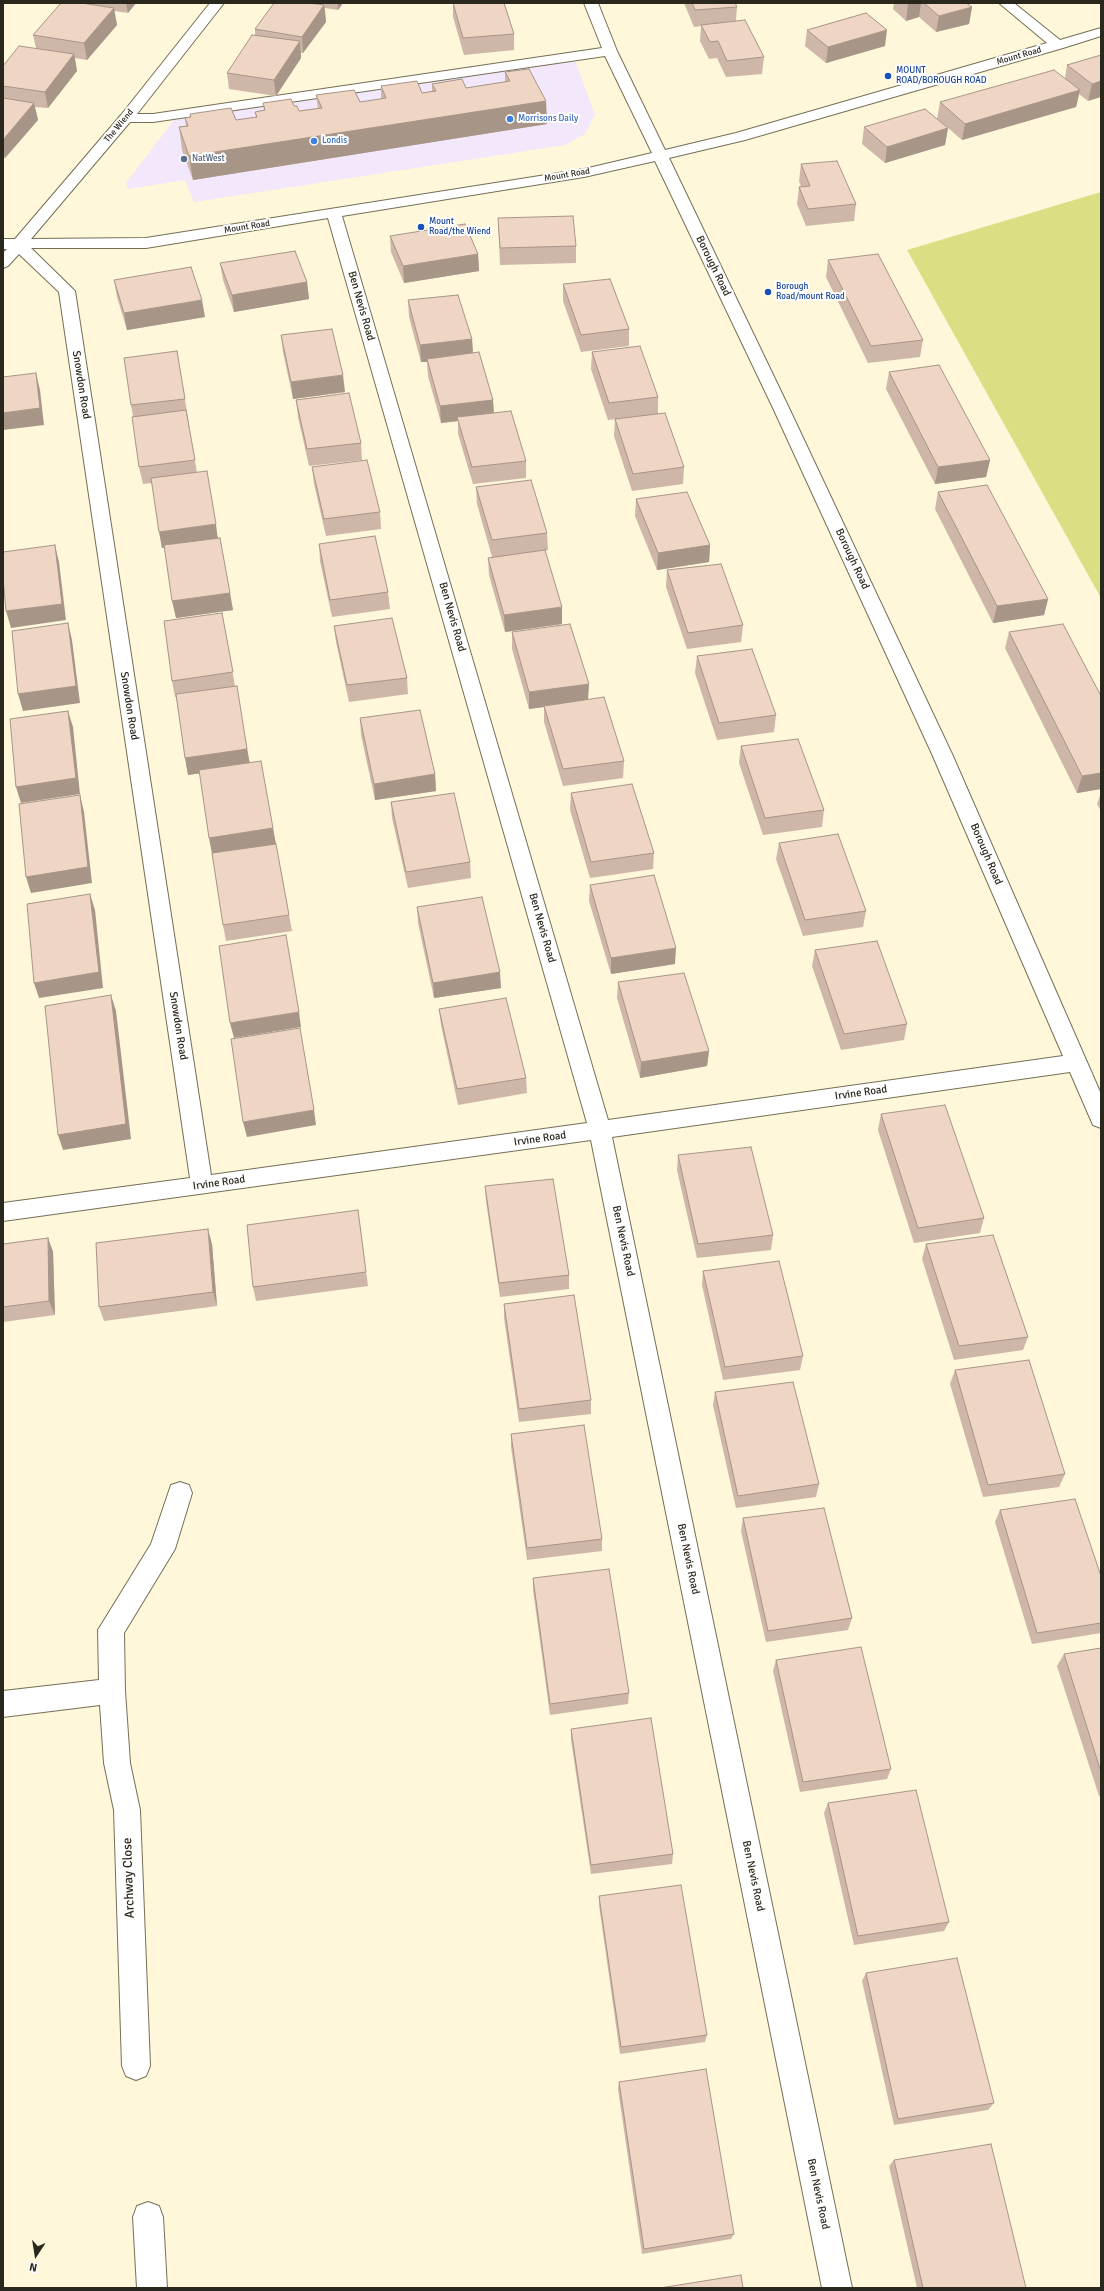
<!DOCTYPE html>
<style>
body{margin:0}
#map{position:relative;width:1104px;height:2291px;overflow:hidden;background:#fef7da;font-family:Signika,sans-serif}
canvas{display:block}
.frame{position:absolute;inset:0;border:4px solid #2a271c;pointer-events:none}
.north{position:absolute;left:16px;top:2235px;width:40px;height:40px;-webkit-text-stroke:3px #fff;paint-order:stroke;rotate:192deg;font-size:11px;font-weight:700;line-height:16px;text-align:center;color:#2a271c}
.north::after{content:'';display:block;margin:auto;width:14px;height:18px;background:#2a271c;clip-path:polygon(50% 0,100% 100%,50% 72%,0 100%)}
</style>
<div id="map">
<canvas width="1104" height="2291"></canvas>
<div class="frame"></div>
<div class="north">N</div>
</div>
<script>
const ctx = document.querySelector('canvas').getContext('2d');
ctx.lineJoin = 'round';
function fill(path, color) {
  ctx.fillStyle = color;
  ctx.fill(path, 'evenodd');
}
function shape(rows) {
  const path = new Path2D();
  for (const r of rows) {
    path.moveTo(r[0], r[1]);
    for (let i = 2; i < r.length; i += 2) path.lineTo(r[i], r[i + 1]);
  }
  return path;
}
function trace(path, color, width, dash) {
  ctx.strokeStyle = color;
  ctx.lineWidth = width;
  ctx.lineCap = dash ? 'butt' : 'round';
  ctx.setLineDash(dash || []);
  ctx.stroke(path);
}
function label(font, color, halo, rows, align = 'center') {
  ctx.font = font + ' Signika,sans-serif';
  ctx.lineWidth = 4;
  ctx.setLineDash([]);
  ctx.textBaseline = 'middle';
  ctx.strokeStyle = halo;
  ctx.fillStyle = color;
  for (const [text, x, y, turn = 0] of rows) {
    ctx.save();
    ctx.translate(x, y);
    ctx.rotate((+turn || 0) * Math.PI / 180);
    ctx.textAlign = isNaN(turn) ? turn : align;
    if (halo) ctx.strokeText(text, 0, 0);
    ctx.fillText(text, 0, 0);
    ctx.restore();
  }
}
fill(shape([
 [575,60,595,115,585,134,565,145,194,202,185,180,128,189,126,183,174,120]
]), '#f3e7fb');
fill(shape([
 [1101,192,1101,598,907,250]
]), '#dbdf84');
const minor = shape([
 [210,3,224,3,137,114,153,114,602,48,584,3,598,3,617,51,665,150,736,133,1047,43,999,3,1014,3,1060,40,1101,28,1101,36,1063,48,745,140,669,158,789,408,952,754,1101,1094,1101,1128,1093,1125,1070,1072,612,1137,852,2288,822,2288,591,1140,3,1221,3,1203,190,1178,59,292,19,254,8,266,3,268,3,253,7,249,3,249,3,239,15,239,121,115,210,3],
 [605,56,652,153,584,169,146,238,31,239,130,122,153,122,605,56],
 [655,161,773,408,932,754,1063,1056,608,1120,342,216,584,177,655,161],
 [328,218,587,1123,211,1175,75,291,31,248,146,248,328,218],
 [180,1482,189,1485,192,1493,175,1549,124,1633,125,1691,130,1763,140,1810,150,2066,146,2076,136,2080,126,2076,122,2066,114,1810,104,1763,100,1705,3,1717,3,1691,99,1680,98,1630,151,1544,171,1485,180,1482],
 [148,2202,159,2206,163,2217,167,2288,137,2288,133,2217,137,2206,148,2202]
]);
trace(minor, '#766f56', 2);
fill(minor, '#fff');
fill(shape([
 [61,3,136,3,128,13,114,11,117,25,87,60,75,58,77,71,48,108,35,107,38,120,5,158,3,158,3,66,36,48,33,35],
 [274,3,343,3,338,10,325,8,326,22,303,53,301,53,301,58,276,96,229,89,227,73,255,35,255,29],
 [450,3,504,3,514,34,514,50,464,55,453,17,453,4,450,4],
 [684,3,735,3,737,7,736,21,764,57,762,74,726,77,717,58,709,59,700,41,701,26,694,27],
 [894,3,966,3,972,7,969,24,936,32,919,17,906,21,893,9],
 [807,30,885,46,826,63,805,46],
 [1101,55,1088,101,1079,94,1076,107,962,140,948,128,945,145,885,163,862,144,864,127,937,119,940,102,1065,78,1067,65],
 [505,72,546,101,547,124,193,180,182,150,179,127,186,126,185,118,191,117,190,114,236,120,256,117,255,112,264,111,263,103,294,106,299,111,318,108,316,95,360,102,381,99,381,86,422,93,432,91,432,84,466,88,505,82],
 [801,164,856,204,854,221,806,226,797,204,799,187,801,187,799,181],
 [498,218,576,246,576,263,500,265],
 [390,236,478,254,479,271,404,283,391,252],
 [828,260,923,340,920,357,868,363,826,277],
 [220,263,307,282,309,299,234,312,223,280],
 [114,280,205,317,127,330,117,297],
 [563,284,629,329,629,346,581,352,563,301],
 [408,300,472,339,473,353,493,400,494,413,526,461,526,478,473,484,458,434,458,421,441,423,428,376,427,362,421,362,409,317],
 [281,335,345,392,293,399,283,352],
 [177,351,197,473,218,538,233,610,176,618,164,548,162,548,152,483,143,484,139,467,133,416,131,405],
 [592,352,658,397,658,414,608,420,591,369],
 [889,372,990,460,986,477,935,484,886,389],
 [296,400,361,443,362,460,309,466,298,417],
 [615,419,684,467,683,484,632,491,614,436],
 [312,467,380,512,381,529,326,536,314,484],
 [476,487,547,533,548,550,545,551,562,624,505,632,489,575,488,558,492,557,477,504],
 [938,492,1048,599,1044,615,993,623,935,509],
 [636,499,710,545,709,562,657,570,635,516],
 [319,544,388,592,390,609,332,617,320,561],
 [667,570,743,625,741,642,687,649,666,587],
 [222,613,235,686,250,763,273,828,292,931,226,941,223,925,200,773,188,775,176,697,175,697,172,681],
 [334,626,407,678,408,694,349,702,336,642],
 [512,632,588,699,624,761,623,778,563,786,544,722,544,707,529,709,512,649],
 [1009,632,1101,696,1101,789,1077,793,1005,648],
 [697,656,776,715,774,732,717,740,695,673],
 [360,718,435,774,436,791,375,800,361,735],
 [741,746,824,810,822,827,763,835,739,763],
 [571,793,654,853,653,869,590,878,570,810],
 [1101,793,1101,811,1097,804],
 [391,802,470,862,471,878,408,888,392,818],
 [779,843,866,911,863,927,803,936,776,859],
 [590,885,675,964,611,974,589,901],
 [417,907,501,988,434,998,418,923],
 [815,950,907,1024,904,1040,841,1050,812,966],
 [618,982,709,1051,707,1066,640,1078,617,998],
 [439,1009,526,1078,527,1093,458,1105,441,1025],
 [881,1114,984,1218,980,1233,914,1243,878,1130],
 [678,1155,773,1235,771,1250,697,1258,677,1170],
 [485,1186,569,1275,569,1289,500,1297,486,1201],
 [360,1225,368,1286,256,1301,253,1287],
 [48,1238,53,1252,55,1315,3,1322,3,1244],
 [212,1244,217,1306,104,1321,99,1307],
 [926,1244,1028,1337,1023,1350,954,1360,922,1259],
 [703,1271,803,1356,800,1370,723,1380,702,1285],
 [504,1304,591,1400,591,1414,519,1422,504,1318],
 [955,1370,1065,1474,1059,1487,983,1497,950,1384],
 [715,1392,819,1484,816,1497,736,1508,713,1405],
 [511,1434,602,1539,602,1551,527,1560,511,1447],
 [1000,1510,1101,1576,1101,1633,1032,1644,995,1522],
 [743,1518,852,1618,848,1630,766,1642,741,1531],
 [533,1578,629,1693,628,1704,550,1715,533,1590],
 [1101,1648,1101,1796,1099,1796,1057,1666,1064,1654],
 [776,1660,891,1769,887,1779,800,1792,773,1671],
 [571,1729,673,1854,672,1864,591,1874,571,1740],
 [828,1803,949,1922,944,1931,854,1945,824,1813],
 [599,1896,707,2035,705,2042,620,2054,599,1905],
 [866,1973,994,2103,988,2110,894,2125,862,1981],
 [619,2082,734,2234,731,2239,642,2254,618,2089],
 [894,2160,1026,2288,917,2288,889,2166]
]), '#ceb7a8');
fill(shape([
 [126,3,136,3,128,13],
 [338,3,343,3,338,10],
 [913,3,921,3,919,17,906,21,908,4],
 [324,5,326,22,303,53,302,37],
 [972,7,969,24,936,32,939,16],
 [114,8,117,25,87,60,84,43],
 [887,30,885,46,826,63,828,47],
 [300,41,301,58,276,96,274,80],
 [74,54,77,71,48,108,45,92],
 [1101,81,1101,97,1088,101,1092,84],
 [1080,90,1076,107,962,140,965,124],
 [546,101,547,124,193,180,189,156],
 [34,103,38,120,5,158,3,148,3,140],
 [948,128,945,145,885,163,887,147],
 [478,254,479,271,404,283,403,266],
 [307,282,309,299,234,312,232,295],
 [202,300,205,317,127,330,124,313],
 [472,339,473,356,427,359,427,362,421,362,420,345],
 [36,373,40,390,44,425,3,430,3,413],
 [343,375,345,392,293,399,291,382],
 [493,400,494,417,457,417,458,421,441,423,440,406],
 [990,460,986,477,935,484,938,467],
 [216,524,218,541,162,548,159,532],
 [55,545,59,562,66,620,11,628,6,611],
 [710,545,709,562,657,570,658,553],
 [230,593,233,610,176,618,172,601],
 [1048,599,1044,615,993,623,997,606],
 [562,607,562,624,505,632,504,615],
 [68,623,72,640,80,703,23,711,18,694],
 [589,684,588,701,529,709,529,692],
 [68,711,73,727,80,794,21,803,16,787],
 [247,749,250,766,188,775,185,758],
 [1101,773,1101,789,1077,793,1082,776],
 [435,774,436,791,375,800,374,784],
 [80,795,84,812,92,883,31,893,26,877],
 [273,828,276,845,212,854,209,838],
 [90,894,95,910,103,988,39,998,34,983],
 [676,948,675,964,611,974,611,958],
 [500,972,501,988,434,998,433,983],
 [111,995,116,1011,131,1139,63,1150,58,1135],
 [299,1012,301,1027,234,1038,230,1023],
 [709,1051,707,1066,640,1078,641,1062],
 [314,1110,316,1125,247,1137,243,1122],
 [208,1229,212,1244,217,1306,213,1292],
 [48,1238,53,1252,55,1315,49,1301]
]), '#a79588');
const building = shape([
 [61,3,81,3,114,8,84,43,33,35,61,3],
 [274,3,309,3,324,5,302,37,255,29,274,3],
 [453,3,504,3,514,34,463,38,453,3],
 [692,3,735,3,737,7,695,10,692,3],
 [924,3,966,3,972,7,939,16,924,3],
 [866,13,887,30,828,47,807,30,866,13],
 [745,20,764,57,727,61,718,41,710,42,701,25,745,20],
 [252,35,300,41,274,80,227,73,252,35],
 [19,46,74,54,45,92,3,86,3,66,19,46],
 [1101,55,1101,81,1092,84,1067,65,1101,55],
 [529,69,546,101,189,156,179,127,188,126,185,118,191,117,190,114,231,108,236,120,257,117,255,112,265,110,263,103,291,99,294,106,297,106,299,111,322,108,316,95,354,90,360,102,386,98,381,86,417,81,422,93,436,91,432,84,462,79,466,88,510,81,505,72,529,69],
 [1054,70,1080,90,965,124,940,102,1054,70],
 [3,98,34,103,3,140,3,98],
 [925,109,948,128,887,147,864,127,925,109],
 [837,161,856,204,808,209,799,187,810,186,801,164,837,161],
 [573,216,576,246,500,248,498,218,573,216],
 [465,224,478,254,403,266,390,236,465,224],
 [295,251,307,282,232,295,220,263,295,251],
 [878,254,923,340,871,346,828,260,878,254],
 [191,267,202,300,124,313,114,280,191,267],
 [610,279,629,329,581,335,563,284,610,279],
 [458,295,472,339,420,345,408,300,458,295],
 [332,329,343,375,291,382,281,335,332,329],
 [640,346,658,397,609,403,592,352,640,346],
 [177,351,185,399,131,405,124,358,177,351],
 [479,352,493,400,440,406,427,359,479,352],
 [939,365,990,460,938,467,889,372,939,365],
 [36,373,40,408,3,413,3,377,36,373],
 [349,393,361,443,307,449,296,400,349,393],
 [186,410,195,460,139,467,132,417,186,410],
 [511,411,526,461,472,467,457,417,511,411],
 [665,413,684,467,633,474,615,419,665,413],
 [367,460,380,512,324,519,312,467,367,460],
 [207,471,216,524,159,532,151,478,207,471],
 [531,480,547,533,492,540,476,487,531,480],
 [987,485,1048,599,997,606,938,492,987,485],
 [687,492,710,545,658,553,636,499,687,492],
 [375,536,388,592,330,600,319,544,375,536],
 [220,538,230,593,172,601,164,545,220,538],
 [55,545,62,604,6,611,3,578,3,552,55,545],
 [545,550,562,607,504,615,488,558,545,550],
 [721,564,743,625,688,633,667,570,721,564],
 [222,613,233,672,172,681,164,621,222,613],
 [392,618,407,678,347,685,334,626,392,618],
 [68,623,76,686,18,694,12,631,68,623],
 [570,624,589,684,529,692,512,632,570,624],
 [1063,624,1101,696,1101,773,1082,776,1009,632,1063,624],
 [752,649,776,715,719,723,697,656,752,649],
 [237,686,247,749,185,758,176,694,237,686],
 [604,697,624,761,563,769,544,706,604,697],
 [420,710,435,774,374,784,360,718,420,710],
 [68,711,76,778,16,787,10,719,68,711],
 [798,739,824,810,765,818,741,746,798,739],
 [261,761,273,828,209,838,199,770,261,761],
 [632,784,654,853,591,862,571,793,632,784],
 [454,793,470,862,406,872,391,802,454,793],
 [80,795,88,867,26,877,19,804,80,795],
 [838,834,866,911,805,920,779,843,838,834],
 [276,844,289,915,223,925,212,853,276,844],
 [654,875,676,948,611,958,590,885,654,875],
 [90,894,99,972,34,983,27,904,90,894],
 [482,897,500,972,433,983,417,907,482,897],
 [286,935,299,1012,230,1023,219,946,286,935],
 [877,941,907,1024,844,1034,815,950,877,941],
 [684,973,709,1051,641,1062,618,982,684,973],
 [111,995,126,1124,58,1135,45,1006,111,995],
 [506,998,526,1078,457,1089,439,1009,506,998],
 [300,1028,314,1110,243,1122,231,1039,300,1028],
 [945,1105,984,1218,918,1228,881,1114,945,1105],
 [751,1147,773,1235,698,1244,678,1155,751,1147],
 [553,1179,569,1275,499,1283,485,1186,553,1179],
 [358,1210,366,1272,253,1287,247,1225,358,1210],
 [208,1229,213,1292,99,1307,96,1243,208,1229],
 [993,1235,1028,1337,959,1346,926,1244,993,1235],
 [48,1238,49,1301,3,1307,3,1244,48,1238],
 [779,1261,803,1356,725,1367,703,1271,779,1261],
 [574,1295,591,1400,519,1409,504,1304,574,1295],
 [1029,1360,1065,1474,988,1485,955,1370,1029,1360],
 [793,1382,819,1484,738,1496,715,1392,793,1382],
 [584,1425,602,1539,527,1548,511,1434,584,1425],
 [1075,1499,1101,1576,1101,1623,1037,1633,1000,1510,1075,1499],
 [824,1508,852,1618,768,1631,743,1518,824,1508],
 [609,1569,629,1693,550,1704,533,1578,609,1569],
 [861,1647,891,1769,803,1782,776,1660,861,1647],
 [1101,1648,1101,1772,1064,1654,1101,1648],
 [651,1718,673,1854,591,1865,571,1729,651,1718],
 [916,1790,949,1922,858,1936,828,1803,916,1790],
 [681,1885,707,2035,621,2047,599,1896,681,1885],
 [957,1958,994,2103,898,2119,866,1973,957,1958],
 [706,2069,734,2234,644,2249,619,2082,706,2069],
 [991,2144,1026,2288,923,2288,894,2160,991,2144],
 [741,2275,743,2288,660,2288,741,2275]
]);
fill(building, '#efd5c3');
trace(building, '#a79588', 1);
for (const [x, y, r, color] of [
 [888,76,4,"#1a4fb4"],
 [510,119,4,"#3f7fe0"],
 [314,141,4,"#3f7fe0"],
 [184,159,4,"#5c6f8a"],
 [421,227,4,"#1a4fb4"],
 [768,292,4,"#1a4fb4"]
]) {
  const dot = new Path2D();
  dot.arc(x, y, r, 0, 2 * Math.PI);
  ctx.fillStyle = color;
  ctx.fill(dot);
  trace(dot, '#fff', 1.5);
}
label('9px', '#2a271c', '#fff', [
 ["Mount Road",1019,56,-16],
 ["The Wiend",119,126,-50],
 ["Mount Road",567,175,-10],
 ["Mount Road",247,227,-9]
]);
label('9px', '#164399', '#fff', [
 ["MOUNT",896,71],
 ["ROAD/BOROUGH ROAD",896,81],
 ["Mount",429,222],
 ["Road/the Wiend",429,232],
 ["Borough",776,287],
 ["Road/mount Road",776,297]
], 'left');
label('9px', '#366cbe', '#fff', [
 ["Morrisons Daily",518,119],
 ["Londis",322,141]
], 'left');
label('9px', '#4e5e75', '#fff', [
 ["NatWest",192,159]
], 'left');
label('11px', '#2a271c', '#fff', [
 ["Borough Road",713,266,64],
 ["Ben Nevis Road",361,306,74],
 ["Snowdon Road",81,385,81],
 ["Borough Road",852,559,65],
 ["Ben Nevis Road",452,617,74],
 ["Snowdon Road",129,706,81],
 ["Borough Road",986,854,67],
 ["Ben Nevis Road",542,928,74],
 ["Snowdon Road",178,1026,81],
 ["Irvine Road",861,1093,-8],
 ["Irvine Road",540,1139,-8],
 ["Irvine Road",219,1183,-8],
 ["Ben Nevis Road",623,1241,78],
 ["Ben Nevis Road",688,1559,78],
 ["Ben Nevis Road",753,1876,78],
 ["Ben Nevis Road",818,2194,78]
]);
label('13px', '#2a271c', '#fff', [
 ["Archway Close",129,1878,-92]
]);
</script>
